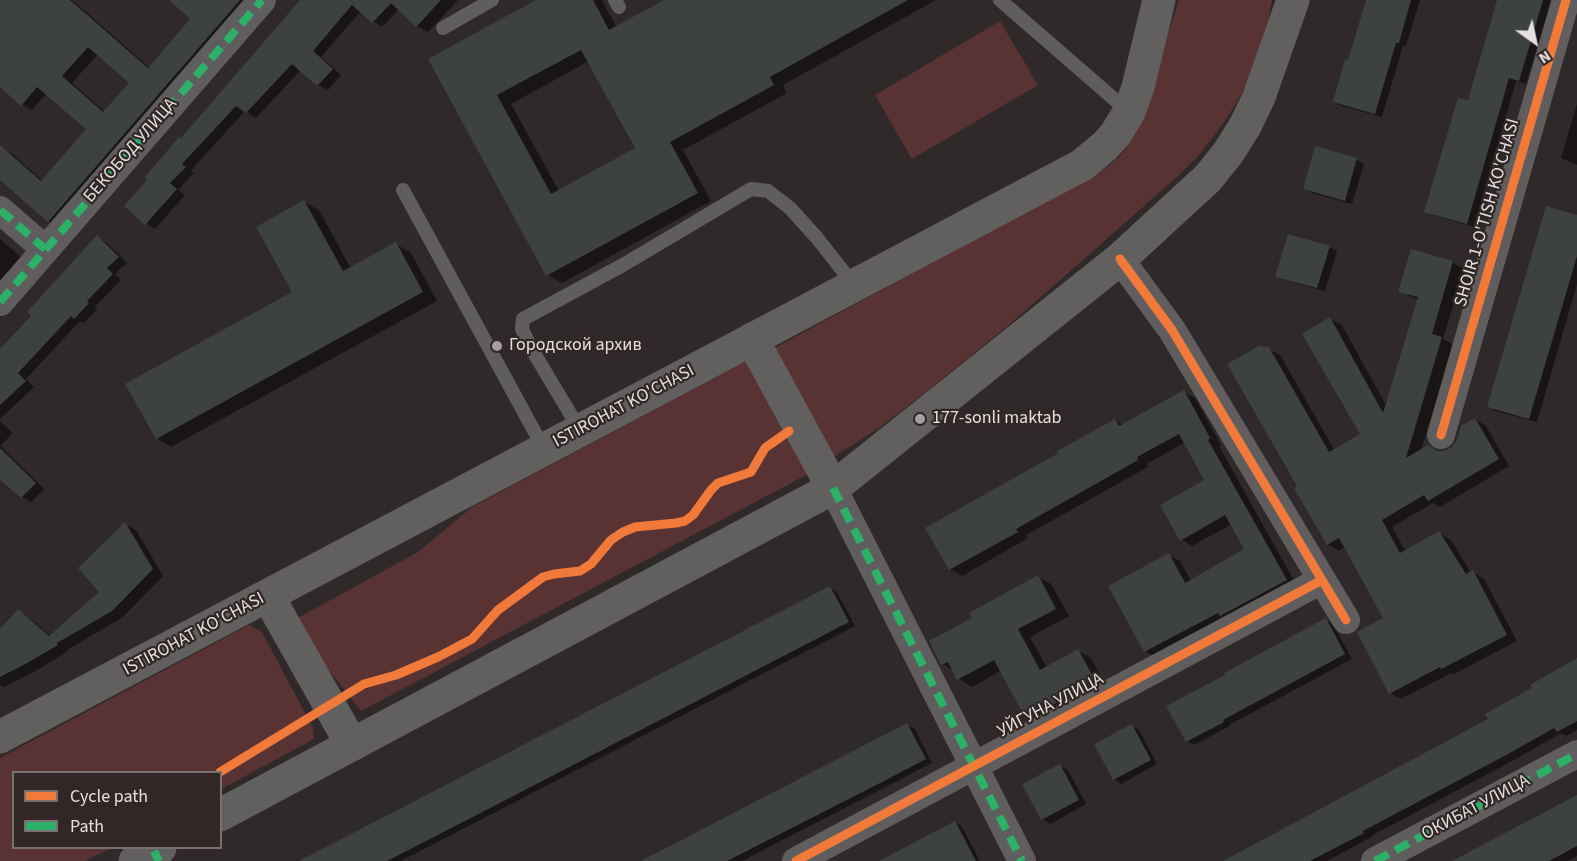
<!DOCTYPE html>
<meta charset="utf-8">
<style>
body{margin:0}
#map{position:relative;width:1577px;height:861px;overflow:hidden;background:#2f2929;font-family:"Source Sans 3",sans-serif}
canvas{display:block}
.legend{position:absolute;left:12px;top:771px;width:210px;height:78px;box-sizing:border-box;background:#312727;border:2px solid #797171;margin:0;padding:8px 10px;list-style:none;font-size:18px;color:#e6dfdf}
.legend li{display:flex;align-items:center;gap:12px;height:30px}
.legend b{width:30px;border:2px solid #797171}
.north{position:absolute;left:1505px;top:12px;width:60px;height:60px;-webkit-text-stroke:4px #312727;paint-order:stroke;rotate:147deg;font-size:16px;font-weight:700;line-height:24px;text-align:center;color:#e6dfdf}
.north::after{content:'';display:block;margin:auto;width:21px;height:27px;background:#e6dfdf;clip-path:polygon(50% 0,100% 100%,50% 72%,0 100%)}
</style>
<div id="map">
<canvas width="1577" height="861"></canvas>
<ul class="legend">
<li><b style="height:8px;background:#f17a3a"></b>Cycle path</li>
<li><b style="height:8px;background:#2db169"></b>Path</li>
</ul>
<div class="north">N</div>
</div>
<script>
const ctx = document.querySelector('canvas').getContext('2d');
ctx.lineJoin = 'round';
function fill(path, color) {
  ctx.fillStyle = color;
  ctx.fill(path, 'evenodd');
}
function shape(rows) {
  const path = new Path2D();
  for (const r of rows) {
    path.moveTo(r[0], r[1]);
    for (let i = 2; i < r.length; i += 2) path.lineTo(r[i], r[i + 1]);
  }
  return path;
}
function trace(path, color, width, dash) {
  ctx.strokeStyle = color;
  ctx.lineWidth = width;
  ctx.lineCap = dash ? 'butt' : 'round';
  ctx.setLineDash(dash || []);
  ctx.stroke(path);
}
function label(font, color, halo, rows, align = 'center') {
  ctx.font = font + ' "Source Sans 3",sans-serif';
  ctx.lineWidth = 4.5;
  ctx.setLineDash([]);
  ctx.textBaseline = 'middle';
  ctx.strokeStyle = halo;
  ctx.fillStyle = color;
  for (const [text, x, y, turn = 0] of rows) {
    ctx.save();
    ctx.translate(x, y);
    ctx.rotate((+turn || 0) * Math.PI / 180);
    ctx.textAlign = isNaN(turn) ? turn : align;
    if (halo) ctx.strokeText(text, 0, 0);
    ctx.fillText(text, 0, 0);
    ctx.restore();
  }
}
fill(shape([
 [1179,0,1272,0,1268,21,1250,78,1235,105,1217,132,1198,156,1177,177,1009,325,922,395,879,428,832,458,771,350,1106,168,1117,159,1126,149,1137,128],
 [1000,21,1038,85,912,159,875,95],
 [748,360,812,472,361,711,321,660,298,618,418,552,472,507],
 [249,625,262,632,313,728,314,739,221,789,220,772,14,772,14,848,111,848,85,861,0,861,0,758]
]), '#593334');
fill(shape([
 [0,0,72,0,150,68,193,19,171,0,256,0,59,227,48,221,0,178,0,150,2,148,12,154,43,181,88,129,47,93,32,110,22,104,0,85],
 [98,54,131,83,105,112,72,83],
 [302,0,458,0,428,32,417,26,399,9,382,27,373,21,361,11,321,57,341,75,328,90,318,85,301,70,256,118,245,111,191,170,194,173,178,190,185,195,155,229,146,223,182,140],
 [540,0,602,0,617,28,667,0,936,0,783,85,787,93,683,150,711,201,562,283,548,275,430,60],
 [589,61,637,149,559,191,511,104],
 [1368,0,1420,0,1406,46,1403,46,1382,117,1342,106,1334,102,1349,62],
 [1499,0,1551,0,1526,84,1516,81,1474,227,1433,215,1426,211,1469,102],
 [1577,104,1577,165,1561,158],
 [1316,148,1357,160,1364,164,1352,204,1312,193,1305,188],
 [304,202,319,210,351,269,396,244,411,253,437,301,171,447,157,438,294,293],
 [1577,217,1577,284,1537,422,1496,411,1489,407],
 [97,237,106,242,127,263,115,274,121,280,95,307,97,309,84,323,80,321,26,379,34,387,0,419,0,351,33,316],
 [0,239,28,263,0,296],
 [1329,247,1337,251,1325,291,1284,280,1277,276],
 [1452,262,1464,269,1443,339,1453,344,1421,451,1445,453,1453,448,1475,419,1486,426,1509,466,1440,507,1433,503,1392,527,1406,552,1439,533,1451,540,1471,573,1473,572,1484,579,1517,641,1454,674,1451,673,1401,699,1390,693,1385,618,1345,547,1339,551,1328,544,1299,486,1268,349,1280,355,1335,451,1362,435,1330,319,1342,325,1387,407,1419,300,1411,297,1400,291],
 [1184,392,1195,398,1221,445,1219,446,1297,586,1157,658,1145,651,1110,587,1169,555,1180,561,1191,581,1246,550,1232,524,1192,546,1181,539,1206,481,1185,442,1147,464,1148,467,1026,535,1028,538,962,576,950,569,927,528,1115,420,1123,425],
 [0,421,13,433,0,446,44,489,31,502,22,497,0,478],
 [125,524,136,530,163,576,123,617,67,650,68,651,39,669,4,687,0,685,0,632,18,611,29,618,51,636,102,592],
 [1038,577,1051,584,1069,616,1030,637,1047,668,1078,651,1091,658,1108,690,1041,726,1028,718,1002,670,972,687,959,679,954,671,943,664,931,642,974,619],
 [830,588,837,592,855,626,401,861,303,861],
 [1326,620,1333,624,1352,659,1229,725,1230,726,1194,745,1187,741],
 [1577,660,1577,730,1566,736,1561,733,1516,759,1371,836,1372,837,1327,861,1227,861,1490,719],
 [907,725,915,729,932,763,742,861,644,861],
 [1132,726,1139,730,1157,764,1121,784,1114,779],
 [1060,766,1068,770,1086,804,1050,824,1043,819,1024,785],
 [1577,797,1577,856,1567,861,1462,861],
 [955,822,962,827,980,861,880,861]
]), '#0007');
fill(shape([
 [0,0,70,0,148,68,190,19,169,0,240,0,48,222,0,180,0,145,41,181,86,129,37,87,21,106,0,87],
 [88,47,129,83,103,112,62,76],
 [300,0,441,0,416,27,391,3,372,23,352,5,313,51,333,69,317,86,292,64,246,113,236,106,182,164,186,167,170,183,177,189,145,225,124,206,147,180,145,177,179,137,181,138],
 [536,0,593,0,609,30,664,0,908,0,770,77,774,85,670,142,698,193,546,276,428,59],
 [581,50,635,148,551,194,497,95],
 [1366,0,1411,0,1399,43,1396,43,1375,114,1333,102,1345,59,1348,60],
 [1497,0,1543,0,1519,81,1509,78,1467,224,1424,212,1458,98,1468,100],
 [1315,146,1357,158,1345,201,1303,189],
 [304,200,343,271,396,242,423,292,156,439,125,384,292,292,256,227],
 [1546,206,1577,215,1577,256,1529,419,1487,407],
 [1288,234,1330,246,1317,288,1275,277],
 [97,235,119,257,107,268,113,274,87,301,89,303,74,319,71,316,18,373,26,381,0,405,0,349,31,316,27,312],
 [1411,249,1453,261,1432,334,1442,337,1406,458,1428,445,1437,451,1444,451,1452,447,1457,440,1461,426,1475,418,1499,459,1428,501,1424,495,1382,520,1400,553,1439,531,1466,574,1473,570,1507,635,1441,669,1440,667,1389,694,1357,632,1383,618,1339,538,1327,545,1294,488,1297,486,1227,364,1259,346,1269,347,1329,452,1360,434,1302,334,1330,317,1383,413,1418,297,1398,292],
 [1184,390,1210,438,1208,440,1287,580,1220,616,1218,613,1144,652,1108,586,1169,553,1185,583,1244,549,1225,515,1180,541,1160,505,1204,480,1179,434,1137,457,1138,460,1016,529,1018,532,949,570,925,528,1058,453,1057,451,1115,419,1119,426],
 [0,448,36,483,21,498,0,480],
 [125,522,153,569,112,611,57,643,58,645,27,663,0,677,0,629,18,609,49,636,99,592,78,568],
 [1038,575,1056,609,1018,629,1040,670,1078,649,1096,682,1026,719,994,660,957,680,948,662,941,665,929,641,972,618,969,613],
 [830,586,849,622,494,806,387,861,299,861],
 [1326,618,1345,654,1223,720,1224,722,1186,742,1166,706,1225,675,1224,673],
 [1577,658,1577,721,1557,732,1554,728,1508,754,1363,831,1364,833,1310,861,1223,861,1488,719,1485,714,1532,688,1530,685],
 [907,723,926,759,888,779,727,861,641,861],
 [1132,724,1151,760,1113,780,1094,744],
 [1060,764,1079,800,1041,820,1022,784],
 [1577,795,1577,846,1549,861,1452,861],
 [955,821,976,861,879,861]
]), '#3d4241');
trace(shape([
 [615,0,619,7],
 [1000,0,1129,112],
 [443,28,492,0],
 [403,190,544,449],
 [580,430,531,348,522,329,523,319,623,265,751,189,768,191,790,208,817,238,854,285]
]), '#5f5d5d', 14);
trace(shape([
 [0,210,45,249],
 [1120,259,1172,330,1346,620],
 [0,302,262,0],
 [1441,435,1566,0],
 [833,488,1022,861],
 [796,861,1322,580],
 [1375,861,1577,754]
]), '#5f5d5d', 28);
trace(shape([
 [752,339,833,488],
 [268,596,352,745],
 [0,737,1082,165,1105,146,1115,135,1129,112,1138,87,1159,0],
 [220,815,833,488,1120,259,1208,178,1228,153,1245,126,1259,97,1293,0],
 [135,861,160,848]
]), '#625f5f', 33);
trace(shape([
 [0,210,45,249],
 [0,302,262,0],
 [833,488,1022,861],
 [154,851,159,861],
 [1375,861,1577,754]
]), '#2db169', 8, [15, 8]);
trace(shape([
 [1120,259,1172,330,1346,620],
 [1441,435,1566,0],
 [220,772,364,684,396,675,438,657,472,639,498,610,543,577,554,574,580,571,591,564,611,540,623,532,635,527,676,523,685,521,693,515,711,490,718,483,751,472,765,448,789,431],
 [796,861,1322,580]
]), '#f17a3a', 9);
for (const [x, y, r, color] of [
 [497,346,6,"#a69f9f"],
 [920,419,6,"#a69f9f"]
]) {
  const dot = new Path2D();
  dot.arc(x, y, r, 0, 2 * Math.PI);
  ctx.fillStyle = color;
  ctx.fill(dot);
  trace(dot, '#312727', 2);
}
label('18px', '#e6dfdf', '#312727', [
 ["БЕКОБОД УЛИЦА",131,151,-49],
 ["SHOIR 1-O'TISH KO'CHASI",1488,213,-74],
 ["ISTIROHAT KO'CHASI",624,407,-28],
 ["ISTIROHAT KO'CHASI",194,635,-28],
 ["УЙГУНА УЛИЦА",1051,706,-28],
 ["ОКИБАТ УЛИЦА",1476,808,-28]
]);
label('18px', '#e6dfdf', '#312727', [
 ["Городской архив",509,346],
 ["177-sonli maktab",932,419]
], 'left');
</script>
